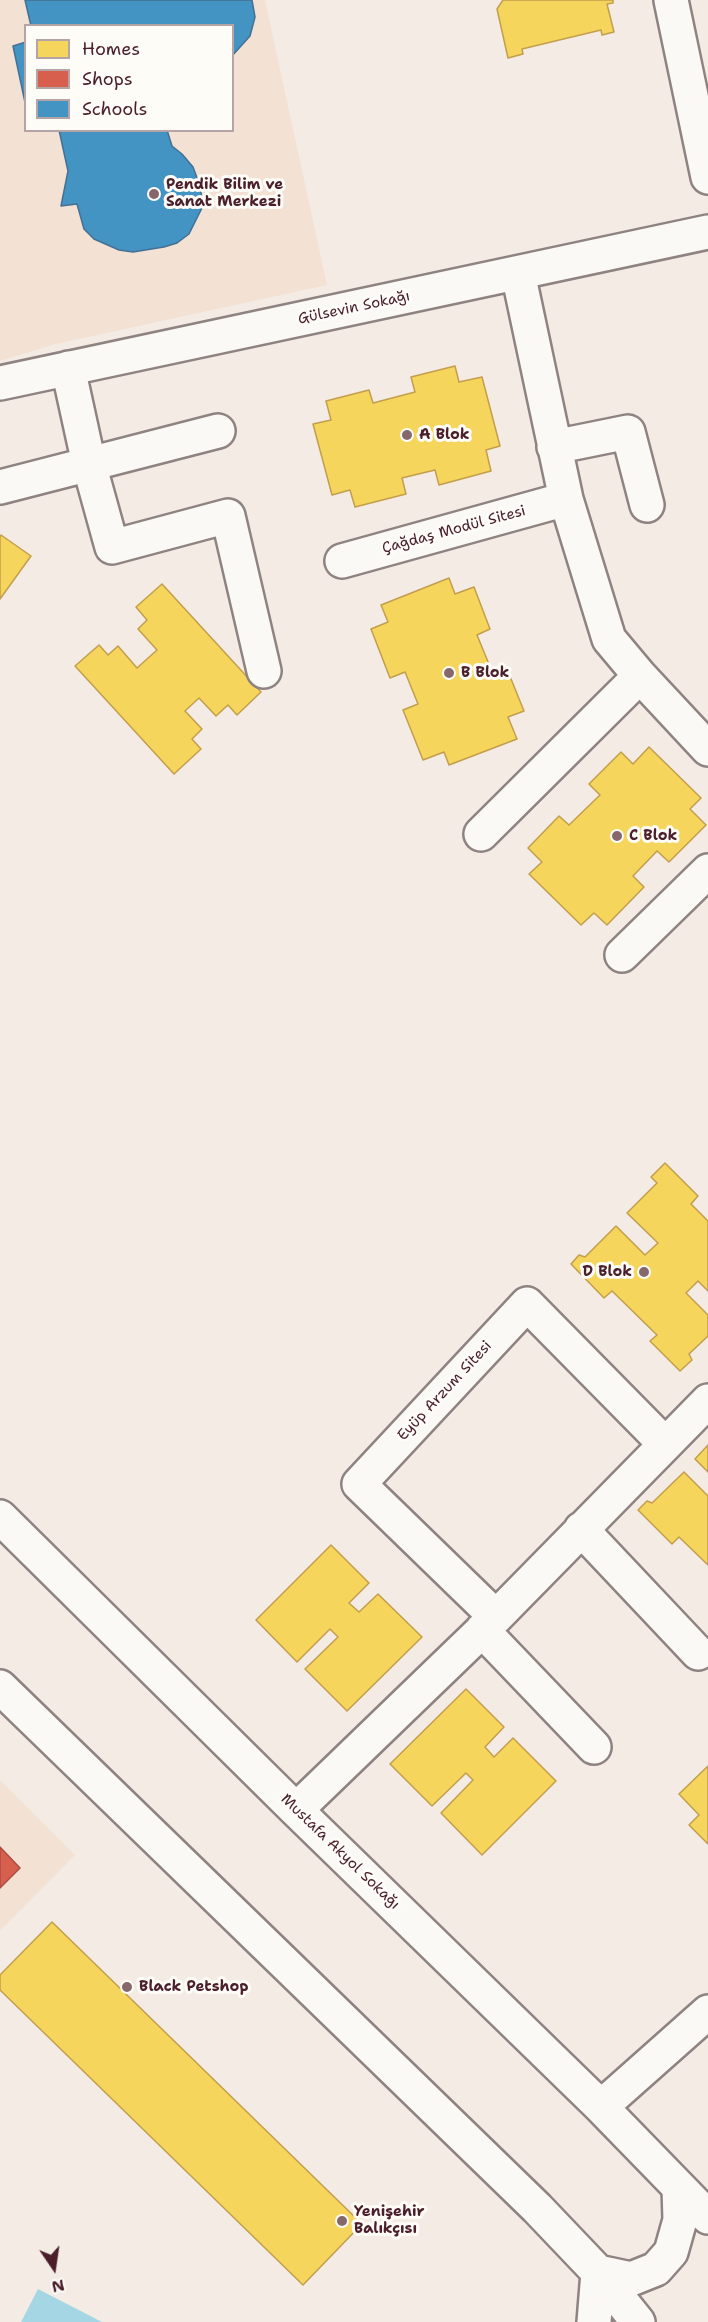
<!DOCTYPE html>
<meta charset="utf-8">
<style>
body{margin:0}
#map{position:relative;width:708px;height:2322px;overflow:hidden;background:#f4ece4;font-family:"Shantell Sans",sans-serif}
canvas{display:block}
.legend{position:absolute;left:24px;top:24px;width:210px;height:108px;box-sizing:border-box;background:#fdfcf7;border:2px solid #b5a4a5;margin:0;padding:8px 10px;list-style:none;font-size:18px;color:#4a1f2b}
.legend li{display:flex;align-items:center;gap:12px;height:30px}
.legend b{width:30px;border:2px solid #b5a4a5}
.north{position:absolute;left:24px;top:2238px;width:60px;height:60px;-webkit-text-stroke:4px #fdfcf7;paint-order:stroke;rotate:167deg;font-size:16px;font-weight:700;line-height:24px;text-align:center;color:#4a1f2b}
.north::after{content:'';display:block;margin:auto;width:21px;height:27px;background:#4a1f2b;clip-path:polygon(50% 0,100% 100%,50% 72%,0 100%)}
</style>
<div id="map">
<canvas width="708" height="2322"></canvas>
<ul class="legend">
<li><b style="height:16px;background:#f6d55c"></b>Homes</li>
<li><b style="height:16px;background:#d6604d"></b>Shops</li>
<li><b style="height:16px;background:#4393c3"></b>Schools</li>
</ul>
<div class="north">N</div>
</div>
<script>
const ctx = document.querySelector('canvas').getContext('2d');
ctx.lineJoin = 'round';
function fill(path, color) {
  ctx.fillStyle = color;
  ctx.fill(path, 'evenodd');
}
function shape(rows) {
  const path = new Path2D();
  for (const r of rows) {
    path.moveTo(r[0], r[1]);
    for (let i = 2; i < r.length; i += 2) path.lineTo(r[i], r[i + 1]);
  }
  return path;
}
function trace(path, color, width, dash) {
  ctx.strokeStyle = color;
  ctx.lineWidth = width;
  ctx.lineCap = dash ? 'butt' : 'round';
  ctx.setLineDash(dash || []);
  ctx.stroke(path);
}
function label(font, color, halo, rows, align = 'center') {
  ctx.font = font + ' "Shantell Sans",sans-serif';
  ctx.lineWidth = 6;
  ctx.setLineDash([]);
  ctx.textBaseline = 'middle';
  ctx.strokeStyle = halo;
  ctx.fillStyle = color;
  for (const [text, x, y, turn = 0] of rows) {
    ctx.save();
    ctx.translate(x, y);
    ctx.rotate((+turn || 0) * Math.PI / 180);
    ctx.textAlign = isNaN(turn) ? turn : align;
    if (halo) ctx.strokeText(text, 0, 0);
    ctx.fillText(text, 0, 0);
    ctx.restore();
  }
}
fill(shape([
 [0,0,265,0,327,285,56,344,0,361],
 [26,26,232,26,232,130,26,130],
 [0,1780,75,1855,0,1931]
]), '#f3e1d4');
fill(shape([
 [38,2289,102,2322,21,2322]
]), '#a4d6e3');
const homes = shape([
 [503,0,613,0,613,3,607,4,614,32,602,35,601,30,522,49,523,54,508,58,497,9,503,0],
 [455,366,459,382,482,377,500,446,486,450,491,471,439,485,435,470,402,478,406,494,355,507,350,490,332,495,313,424,331,420,326,401,369,390,373,403,415,392,411,377,455,366],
 [1,535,31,556,0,599,0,537,1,535],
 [449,578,455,594,474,587,490,629,477,635,493,674,507,669,524,711,508,717,517,739,449,765,444,752,423,760,403,710,418,704,405,672,390,678,371,629,388,622,381,605,449,578],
 [162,584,261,692,237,715,228,705,216,716,199,698,185,711,202,729,192,739,201,749,174,774,75,666,99,645,108,655,118,646,137,668,157,650,138,629,147,620,136,607,162,584],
 [649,747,701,798,690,809,706,825,669,862,657,851,633,876,644,887,607,925,594,913,581,925,529,874,542,862,528,848,559,816,569,825,600,795,589,784,621,752,633,764,649,747],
 [665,1163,698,1196,691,1204,708,1221,708,1291,698,1281,686,1293,708,1315,708,1336,689,1354,692,1360,680,1371,650,1341,657,1335,612,1291,604,1298,571,1264,579,1255,585,1257,616,1226,645,1255,658,1243,627,1213,657,1183,651,1177,665,1163],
 [708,1445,708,1472,695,1459,708,1445],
 [684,1472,708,1496,708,1565,679,1537,672,1544,638,1510,647,1501,652,1503,684,1472],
 [331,1545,369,1583,349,1603,359,1612,378,1594,422,1637,347,1711,305,1669,338,1637,330,1629,297,1662,256,1620,331,1545],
 [466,1689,504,1727,485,1747,494,1757,513,1738,556,1781,482,1855,441,1813,473,1780,466,1773,432,1806,390,1764,466,1689],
 [708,1766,708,1844,689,1825,699,1815,679,1794,708,1766],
 [52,1922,362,2224,303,2285,0,1990,0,1975,52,1922]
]);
fill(homes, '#f6d55c');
trace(homes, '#c29e4d', 1.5);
const shops = shape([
 [0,1847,20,1868,0,1888,0,1847]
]);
fill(shops, '#d6604d');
trace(shops, '#ac4c43', 1.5);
const schools = shape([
 [25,0,252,0,255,17,250,36,232,56,232,26,31,26,25,0],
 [26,42,26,107,13,46,26,42],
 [59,130,167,130,172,146,182,154,193,167,200,186,203,206,189,234,177,243,164,247,133,252,119,250,94,239,84,229,77,204,61,206,68,171,59,130]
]);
fill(schools, '#4393c3');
trace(schools, '#457095', 1.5);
const minor = shape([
 [671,0,708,177],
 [518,273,566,499,609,639,640,676,708,749],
 [68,368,89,464,112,547,228,516,264,671],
 [0,383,708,232],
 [554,447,628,432,647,505],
 [0,487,218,431],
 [342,561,566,499],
 [481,834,640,676],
 [622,955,708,871],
 [0,1517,296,1810,601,2107,708,2217],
 [581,1529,698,1653],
 [496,1617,359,1484,527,1304,665,1444],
 [482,1630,594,1747],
 [0,1687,537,2208,598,2272,638,2322],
 [296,1810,496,1617,708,1401],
 [601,2107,708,2012],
 [598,2272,631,2279,656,2269,671,2252,680,2220,679,2187],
 [594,2322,598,2272]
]);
trace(minor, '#8f8382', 38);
trace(minor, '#faf9f6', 33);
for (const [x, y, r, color] of [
 [154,194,6,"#86676c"],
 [407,435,6,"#86676c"],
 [449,673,6,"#86676c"],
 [617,836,6,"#86676c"],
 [644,1272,6,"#86676c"],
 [127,1987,6,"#86676c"],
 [342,2221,6,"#86676c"]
]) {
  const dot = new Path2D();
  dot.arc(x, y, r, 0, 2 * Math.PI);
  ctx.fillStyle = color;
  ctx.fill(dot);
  trace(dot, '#fdfcf7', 2);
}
label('bold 15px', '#4a1f2b', '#fdfcf7', [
 ["Pendik Bilim ve",166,185],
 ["Sanat Merkezi",166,202],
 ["A Blok",419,435],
 ["B Blok",461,673],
 ["C Blok",629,836],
 ["D Blok",632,1272,"right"],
 ["Black Petshop",139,1987],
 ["Yenişehir",354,2212],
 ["Balıkçısı",354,2229]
], 'left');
label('15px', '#4a1f2b', '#fdfcf7', [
 ["Gülsevin Sokağı",354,308,-12],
 ["Çağdaş Modül Sitesi",454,530,-15],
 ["Eyüp Arzum Sitesi",445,1391,-47],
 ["Mustafa Akyol Sokağı",340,1852,44]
]);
</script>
